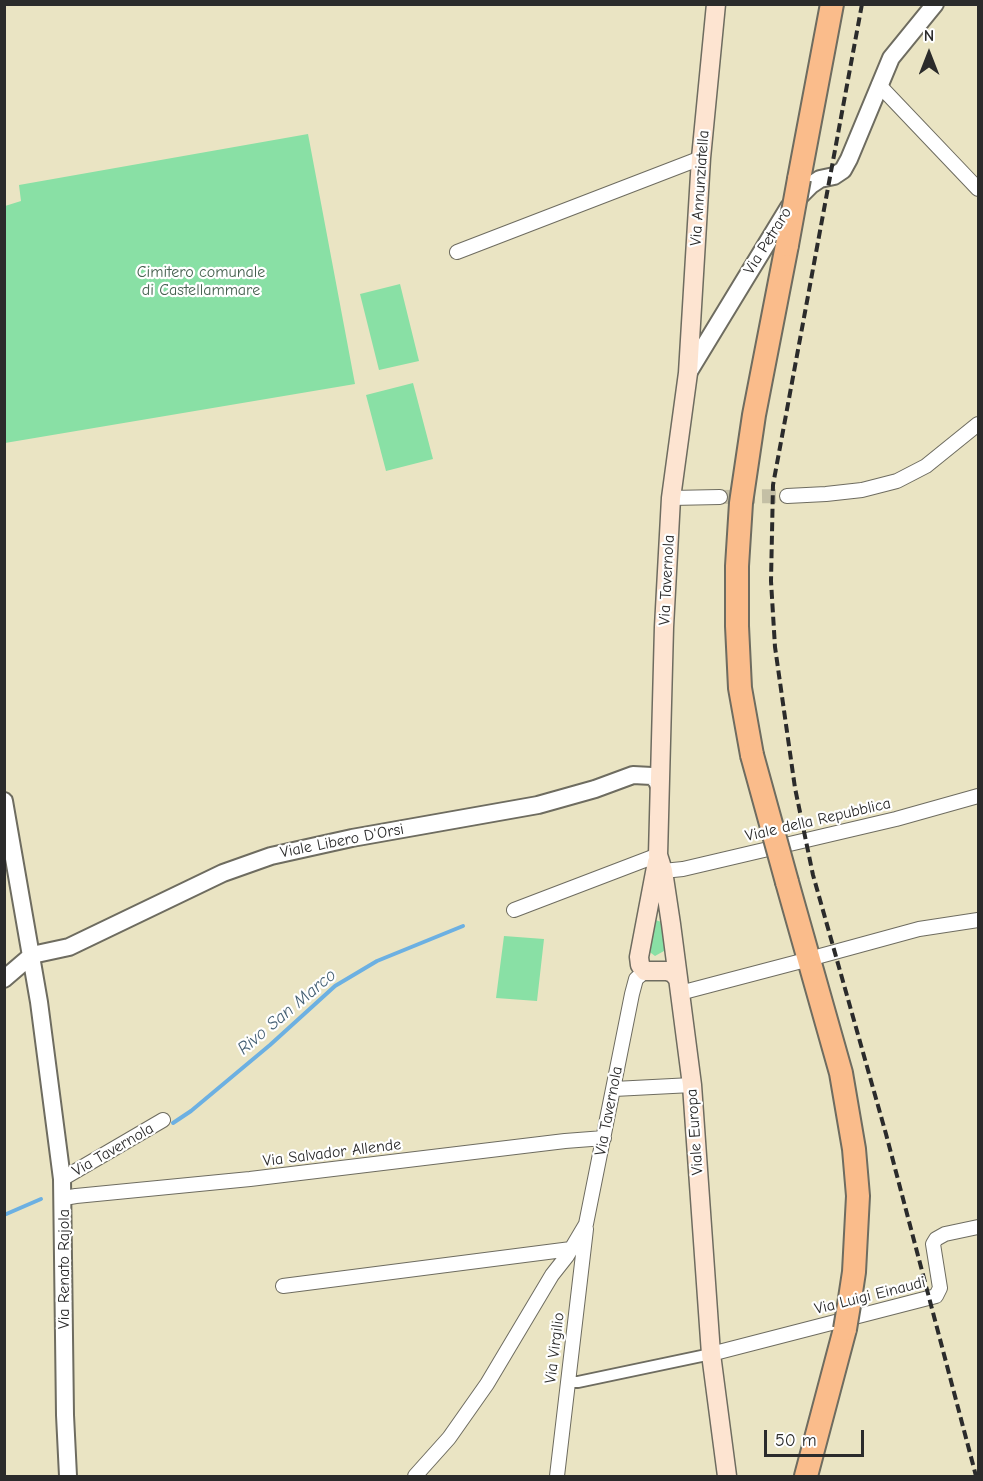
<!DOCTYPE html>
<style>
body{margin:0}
#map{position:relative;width:983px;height:1481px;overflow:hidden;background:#eae4c3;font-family:"Comic Neue",sans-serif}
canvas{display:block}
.frame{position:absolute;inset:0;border:6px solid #2b2b2b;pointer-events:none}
.north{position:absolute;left:899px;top:24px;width:60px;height:60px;-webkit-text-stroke:4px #fff;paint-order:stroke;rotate:0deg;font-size:16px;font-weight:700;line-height:24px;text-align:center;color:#2b2b2b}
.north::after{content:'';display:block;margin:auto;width:21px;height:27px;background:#2b2b2b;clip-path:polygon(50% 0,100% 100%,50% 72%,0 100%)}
.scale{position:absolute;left:764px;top:1430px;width:100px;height:27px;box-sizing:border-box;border:3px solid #2b2b2b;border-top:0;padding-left:8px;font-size:18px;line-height:21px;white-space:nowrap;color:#2b2b2b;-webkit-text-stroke:4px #fff;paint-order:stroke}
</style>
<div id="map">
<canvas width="983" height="1481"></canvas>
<div class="frame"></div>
<div class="north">N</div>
<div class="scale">50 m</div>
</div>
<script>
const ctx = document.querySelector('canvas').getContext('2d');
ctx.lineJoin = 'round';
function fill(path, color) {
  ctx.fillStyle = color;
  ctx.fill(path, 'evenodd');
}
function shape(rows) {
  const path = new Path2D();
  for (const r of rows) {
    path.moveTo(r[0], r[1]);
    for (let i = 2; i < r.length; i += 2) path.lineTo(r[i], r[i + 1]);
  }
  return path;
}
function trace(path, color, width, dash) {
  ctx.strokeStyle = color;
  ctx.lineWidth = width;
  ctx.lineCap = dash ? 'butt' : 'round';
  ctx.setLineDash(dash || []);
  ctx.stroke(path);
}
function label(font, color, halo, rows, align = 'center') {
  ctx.font = font + ' "Comic Neue",sans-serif';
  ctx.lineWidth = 4.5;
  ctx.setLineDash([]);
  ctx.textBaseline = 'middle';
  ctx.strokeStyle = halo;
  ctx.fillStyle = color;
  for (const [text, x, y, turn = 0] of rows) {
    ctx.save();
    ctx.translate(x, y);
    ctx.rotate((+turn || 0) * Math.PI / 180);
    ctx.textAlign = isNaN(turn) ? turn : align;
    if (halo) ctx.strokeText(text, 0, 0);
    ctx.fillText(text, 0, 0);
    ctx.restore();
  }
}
fill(shape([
 [308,134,355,384,5,443,5,206,21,201,19,185],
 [400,284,419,361,379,370,360,294],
 [413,383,433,459,386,471,366,395],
 [655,920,662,922,666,946,664,951,655,956,647,950],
 [504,936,544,939,537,1001,496,998]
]), '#89e0a5');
trace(shape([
 [173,1123,191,1111,270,1045,335,986,377,961,463,926],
 [4,1215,41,1199]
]), '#6cb0e2', 4);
trace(shape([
 [720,497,787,496]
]), '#c4bfa5', 14, [14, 7]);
const pedestrian = shape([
 [568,1382,578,1382,711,1354]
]);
const minor = shape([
 [879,85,978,189],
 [457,252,701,158],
 [787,496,826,494,862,490,897,481,926,466,978,424],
 [671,498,720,497],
 [663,871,683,869,896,819,978,796],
 [514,910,658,855],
 [820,956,919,929,978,920],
 [680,993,798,962],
 [614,1089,692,1085],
 [62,1179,163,1120],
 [64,1198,76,1196,250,1179,565,1141,604,1138],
 [283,1286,571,1249],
 [711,1354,936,1296,940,1288,933,1244,936,1239,945,1234,978,1227],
 [415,1476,449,1438,487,1384,552,1275,567,1256,586,1224,632,994,636,979,645,971],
 [557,1476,586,1229]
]);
const tertiary = shape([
 [688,373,789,207,811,185,820,179,834,176,843,170,849,159,891,58,935,4],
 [4,801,39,1002,62,1179,65,1415,68,1476],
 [32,955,69,947,223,873,271,856,352,838,538,805,595,789,633,775,652,776,657,781,660,789],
 [4,979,32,955]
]);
const secondary = shape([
 [716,4,701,158,688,373,671,498,664,627,658,855,663,871,671,924,692,1085,711,1354,727,1476],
 [657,862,639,957,640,965,645,971,667,971,673,973,678,979]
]);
const trunk = shape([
 [799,179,832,4],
 [752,755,740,688,737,626,737,566,741,503,754,415,787,245],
 [787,882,841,1073,854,1149,858,1196,854,1272,849,1305],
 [806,1476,845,1329]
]);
trace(pedestrian, '#6e6c60', 14);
trace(minor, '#6e6c60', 16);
trace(tertiary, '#6e6c60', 20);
trace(secondary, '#6e6c60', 21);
trace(trunk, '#6e6c60', 26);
trace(pedestrian, '#fff', 10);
trace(minor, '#fff', 14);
trace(tertiary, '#fff', 16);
trace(secondary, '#fde4d1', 18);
trace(trunk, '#fabc8b', 22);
trace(shape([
 [862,4,773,485,771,581,775,647,795,788,813,875,886,1134,976,1476]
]), '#2b2b2b', 4, [9, 4.5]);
const trunkBridge = shape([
 [787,245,799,179],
 [752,755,787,882],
 [845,1329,849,1305]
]);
trace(trunkBridge, '#6e6c60', 26, []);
trace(trunkBridge, '#fabc8b', 22);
label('16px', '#2b2b2b', '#fff', [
 ["Via Annunziatella",700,188,-86],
 ["Via Petraro",768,241,-58],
 ["Via Tavernola",667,580,-87],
 ["Viale della Repubblica",818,820,-13],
 ["Viale Libero D'Orsi",342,841,-11],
 ["Via Tavernola",609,1111,-79],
 ["Viale Europa",695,1132,-94],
 ["Via Tavernola",113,1150,-30],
 ["Via Salvador Allende",332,1153,-7],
 ["Via Renato Rajola",64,1269,-90],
 ["Via Luigi Einaudi",870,1296,-14],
 ["Via Virgilio",555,1348,-83]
]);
label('16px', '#476150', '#fff', [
 ["Cimitero comunale",201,272],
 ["di Castellammare",201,290]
]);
label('italic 18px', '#456074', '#fff', [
 ["Rivo San Marco",287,1012,-40]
]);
</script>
